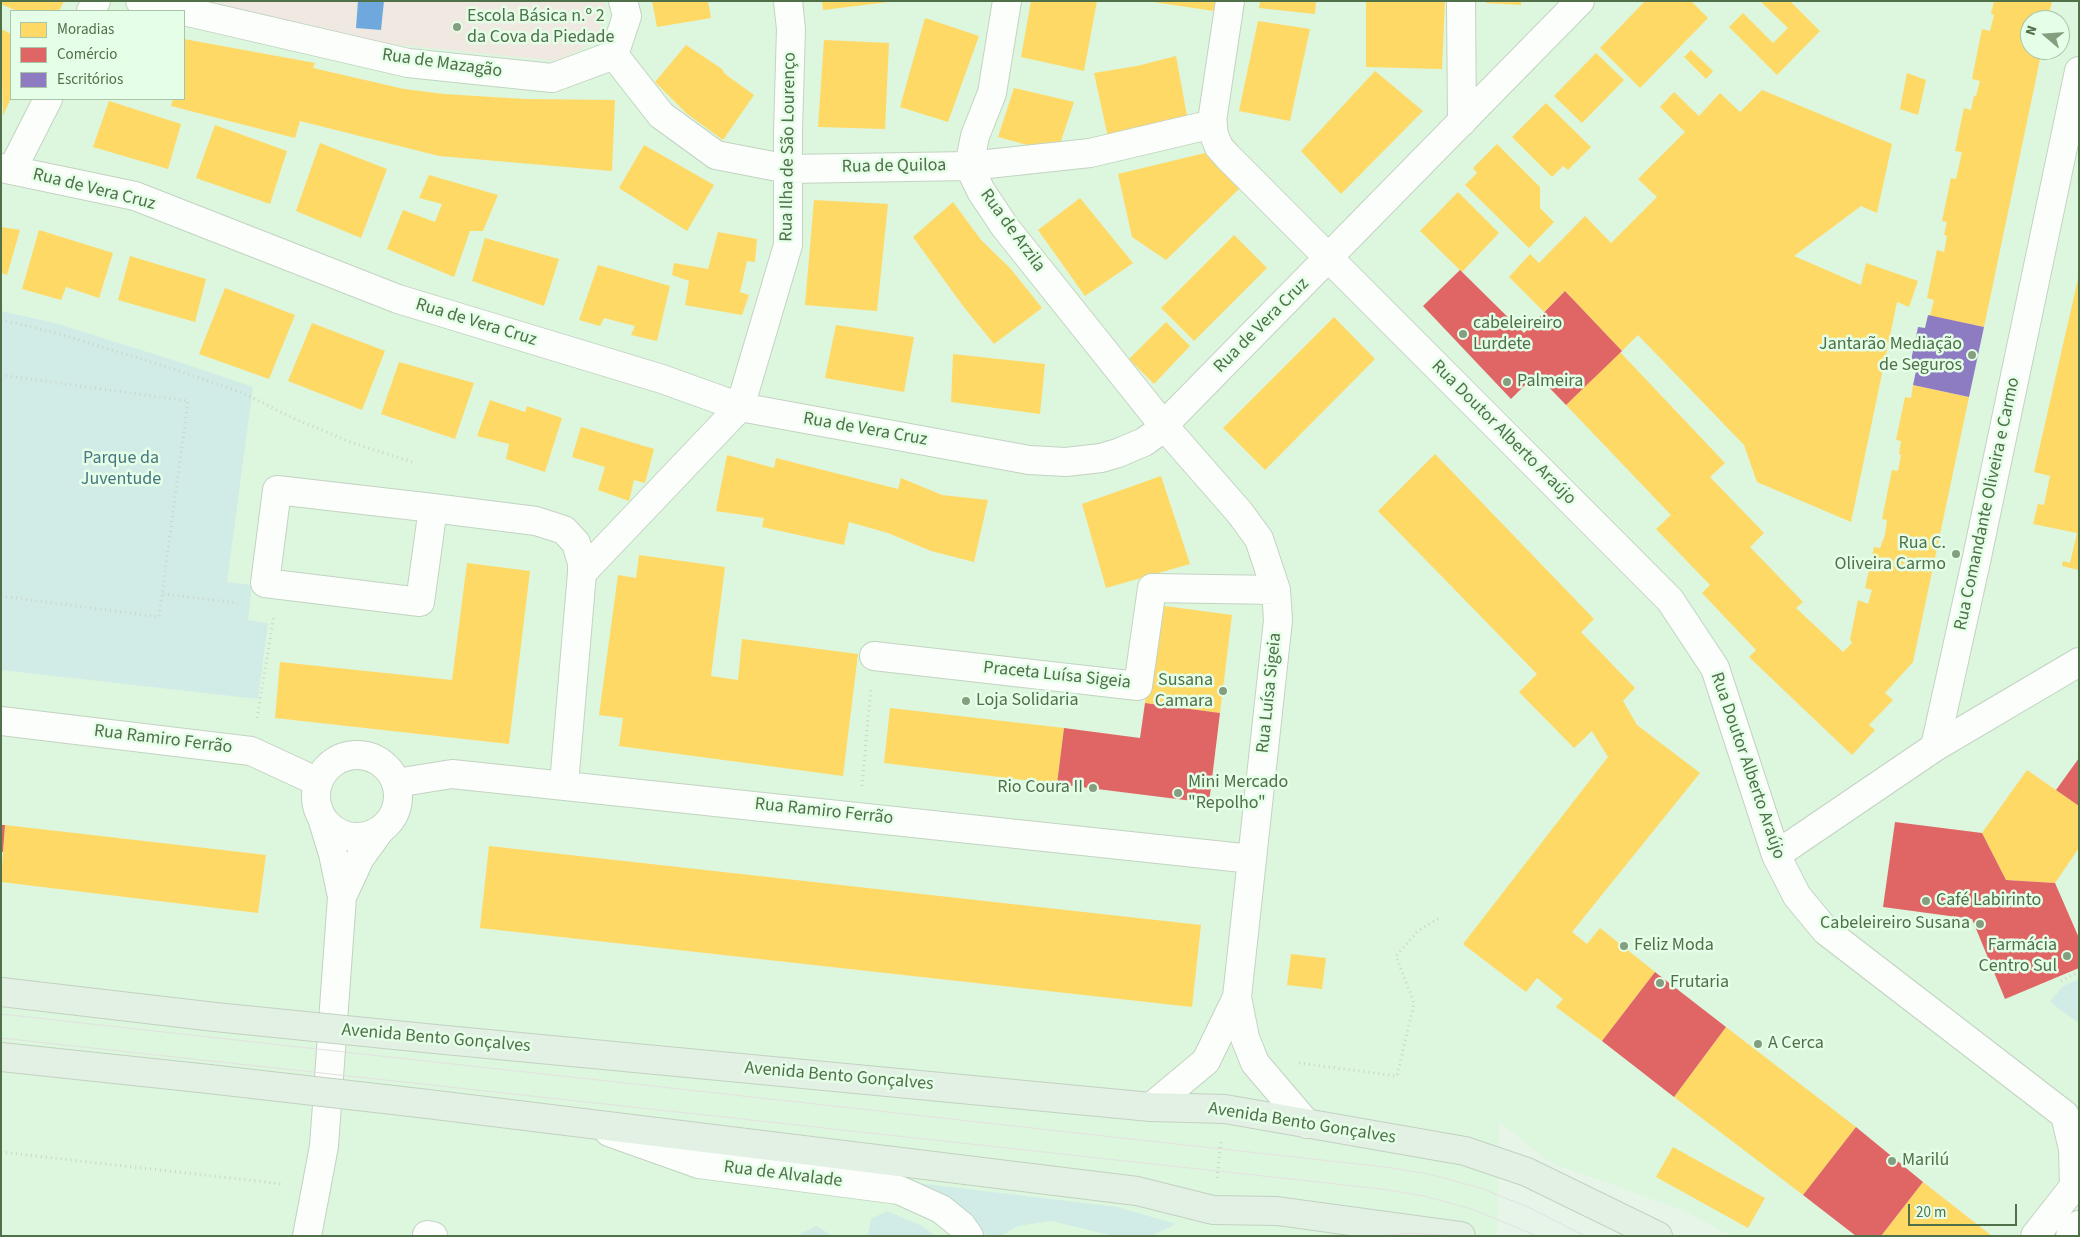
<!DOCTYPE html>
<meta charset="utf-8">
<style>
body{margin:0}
#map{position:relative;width:2080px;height:1237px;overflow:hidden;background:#e6f5e7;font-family:"Source Sans 3",sans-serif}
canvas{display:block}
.frame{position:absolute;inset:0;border:2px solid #4f7049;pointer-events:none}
.legend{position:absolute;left:10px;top:10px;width:175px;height:90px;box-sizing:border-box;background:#e5fee8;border:1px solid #a9c5a8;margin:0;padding:6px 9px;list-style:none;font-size:15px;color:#4f7049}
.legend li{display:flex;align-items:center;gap:10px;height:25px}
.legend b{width:25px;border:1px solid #a9c5a8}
.north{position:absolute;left:2020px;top:10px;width:50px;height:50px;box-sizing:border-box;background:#e5fee8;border:1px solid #a9c5a8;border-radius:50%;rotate:288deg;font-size:14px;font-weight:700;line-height:20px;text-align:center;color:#4f7049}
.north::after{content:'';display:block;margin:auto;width:18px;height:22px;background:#849f80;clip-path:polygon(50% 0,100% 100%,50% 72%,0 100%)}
.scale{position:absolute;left:1908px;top:1204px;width:109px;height:22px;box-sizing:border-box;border:2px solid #4f7049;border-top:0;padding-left:6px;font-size:15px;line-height:18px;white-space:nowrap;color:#4f7049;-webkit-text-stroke:4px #e5fee8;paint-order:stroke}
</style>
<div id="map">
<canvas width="2080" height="1237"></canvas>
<div class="frame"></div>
<ul class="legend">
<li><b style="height:14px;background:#ffd966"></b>Moradias</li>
<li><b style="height:14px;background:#e06666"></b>Comércio</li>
<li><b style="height:14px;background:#8e7cc3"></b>Escritórios</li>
</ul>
<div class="north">N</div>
<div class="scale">20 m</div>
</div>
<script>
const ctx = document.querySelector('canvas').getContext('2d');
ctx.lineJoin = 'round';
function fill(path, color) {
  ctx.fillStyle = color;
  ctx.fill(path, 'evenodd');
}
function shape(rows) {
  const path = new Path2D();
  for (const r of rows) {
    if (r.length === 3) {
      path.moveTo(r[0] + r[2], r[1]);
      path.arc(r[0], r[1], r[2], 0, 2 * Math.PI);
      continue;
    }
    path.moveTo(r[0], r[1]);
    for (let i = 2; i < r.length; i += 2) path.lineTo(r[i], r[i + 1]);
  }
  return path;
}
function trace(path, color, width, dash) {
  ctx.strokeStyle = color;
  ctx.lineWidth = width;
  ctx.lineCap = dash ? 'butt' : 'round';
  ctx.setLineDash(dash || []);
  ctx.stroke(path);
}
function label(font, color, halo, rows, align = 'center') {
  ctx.font = font + ' "Source Sans 3",sans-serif';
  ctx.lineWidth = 5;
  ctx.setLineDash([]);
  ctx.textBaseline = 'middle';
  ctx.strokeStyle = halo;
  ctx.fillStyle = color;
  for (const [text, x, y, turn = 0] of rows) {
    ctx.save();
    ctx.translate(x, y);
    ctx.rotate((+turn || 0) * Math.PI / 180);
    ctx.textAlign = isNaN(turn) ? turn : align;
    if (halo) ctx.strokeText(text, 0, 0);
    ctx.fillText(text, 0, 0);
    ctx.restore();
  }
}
fill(shape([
 [1,1,2079,1,2079,1153,2017,1236,1731,1236,1683,1210,1549,1162,1499,1121,1497,1236,1,1236],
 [11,11,184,11,184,99,11,99],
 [2030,20,2060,20,2060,50,2030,50]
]), '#ddf6de');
fill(shape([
 [198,1,605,1,607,11,594,43,555,61,390,44]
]), '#efe9e2');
fill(shape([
 [1,311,55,323,179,362,253,387,227,582,252,585,248,620,268,623,258,699,1,670],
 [2079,979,2079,1023,2050,1002,2063,986],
 [917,1183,1117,1207,1176,1224,1151,1236,1114,1236,1051,1221,1018,1226,1001,1236,987,1236,961,1209],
 [887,1211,922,1226,936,1236,868,1236,871,1219],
 [816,1226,833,1236,796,1236]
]), '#d1ece7');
fill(shape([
 [1,1,64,1,59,11,17,11,1,4],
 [652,1,708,1,711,18,657,27],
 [822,1,889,1,889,2,823,10],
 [1031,1,1097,1,1084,71,1021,57],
 [1154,1,1215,1,1214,11,1153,2],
 [1260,1,1316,1,1315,14,1259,8],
 [1366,1,1445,1,1442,69,1366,67],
 [1486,1,1521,1,1521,5,1486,3],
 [1645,1,1691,1,1708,18,1640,88,1600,48],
 [1760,1,1790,1,1820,31,1777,75,1729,27,1743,13,1773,43,1788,28],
 [1994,1,2052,1,2048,20,2030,20,2030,50,2042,50,1984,327,1930,316,1934,300,1927,298,1937,250,1944,252,1947,236,1944,235,1947,222,1942,221,1951,178,1956,179,1962,152,1955,151,1964,108,1971,110,1974,96,1976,96,1980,81,1972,79,1982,29,1990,31,1994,15,1991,14],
 [925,18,979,36,948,122,900,107],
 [1258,21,1310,29,1290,121,1239,111],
 [1,29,11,34,11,98,3,116],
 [184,39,315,63,313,68,404,89,444,94,525,99,615,100,612,171,439,156,300,121,295,138,171,106,173,99,184,99],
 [824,40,889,43,885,129,818,127],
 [686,45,722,69,725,74,754,95,723,140,686,113,655,82],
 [1691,50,1713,71,1706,79,1684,57],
 [1596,53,1624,80,1582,123,1554,96],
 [1176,56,1188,121,1109,142,1094,73,1137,66],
 [1375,71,1423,111,1341,194,1301,151],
 [1907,73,1926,80,1918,115,1900,109],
 [1014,88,1074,102,1057,153,998,137],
 [1762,90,1892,144,1877,213,1861,206,1794,256,1861,285,1866,263,1918,281,1909,307,1897,302,1851,522,1757,482,1744,445,1638,335,1622,351,1565,291,1544,312,1509,277,1530,254,1539,263,1585,216,1611,243,1657,197,1638,179,1685,132,1660,107,1674,92,1699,116,1720,93,1740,112],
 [109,101,181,124,168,169,93,147],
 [1546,103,1591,147,1568,170,1563,166,1552,177,1512,137],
 [215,125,287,151,270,204,196,178],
 [320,143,387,169,361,238,296,211],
 [1497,144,1540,187,1540,208,1554,222,1529,248,1465,185,1477,173,1473,168],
 [644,145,714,185,687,231,619,188],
 [1205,153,1239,189,1166,260,1132,237,1118,174],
 [429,175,498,195,483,231,470,231,454,277,387,249,403,210,435,222,442,204,419,198],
 [1458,192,1499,233,1462,272,1420,231],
 [1080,198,1133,263,1085,296,1038,230],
 [814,200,888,204,877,311,805,305],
 [953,202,981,240,1010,268,1042,308,994,344,963,306,913,237],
 [1,227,20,230,7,275,1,273],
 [39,230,113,253,99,298,66,287,61,300,22,289],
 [718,232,757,239,755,262,747,261,740,292,749,295,742,315,685,305,689,281,672,275,674,263,708,269],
 [1234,235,1267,268,1194,341,1161,308],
 [485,238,559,259,544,306,472,281],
 [130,256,206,279,195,322,118,300],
 [598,265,670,286,657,341,631,335,635,326,604,318,600,326,579,320],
 [2078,279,2079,279,2079,570,2062,566,2063,561,2070,563,2077,533,2033,524,2038,504,2044,505,2050,476,2034,472],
 [225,288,295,315,269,379,199,354],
 [1334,317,1375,359,1265,470,1223,428],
 [1166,322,1190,346,1154,384,1129,359],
 [312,323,385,351,362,410,288,381],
 [836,325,914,337,904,392,825,378],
 [1620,352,1725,463,1710,477,1764,533,1750,547,1803,602,1796,608,1843,652,1852,643,1850,640,1858,600,1868,604,1872,590,1865,588,1874,547,1880,548,1885,535,1887,520,1882,519,1892,470,1898,471,1901,455,1899,454,1901,441,1896,440,1905,397,1911,398,1913,385,1969,397,1913,662,1885,693,1893,700,1869,725,1875,730,1852,755,1749,657,1756,650,1702,593,1710,585,1656,529,1671,515,1566,405],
 [953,354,1045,364,1040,414,951,402],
 [399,362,474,383,455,439,381,414],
 [490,400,525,412,527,406,562,418,545,472,506,459,509,444,477,436],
 [581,427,654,449,645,483,634,480,629,501,598,490,605,467,572,457],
 [1435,454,1594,619,1581,632,1635,688,1623,701,1637,725,1700,773,1572,932,1587,944,1600,928,1655,972,1602,1041,1556,1007,1563,999,1537,978,1526,992,1463,944,1608,757,1592,731,1574,748,1519,692,1537,674,1378,511],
 [727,455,774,468,776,458,898,489,901,478,942,495,988,500,974,562,931,551,888,533,849,522,844,545,762,527,764,518,716,511],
 [1161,476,1190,564,1106,588,1082,504],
 [639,555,725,567,711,676,738,680,742,639,858,654,843,776,619,746,623,718,599,715,618,575,636,578],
 [467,563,530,571,509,744,275,718,280,662,452,680],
 [1157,605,1232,615,1220,713,1145,703],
 [890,708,1064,728,1057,784,884,763],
 [2027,770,2079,806,2079,848,2055,883,2006,880,1982,833],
 [5,825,266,855,258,913,1,882],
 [489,846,1201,925,1192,1007,480,928],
 [1291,954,1326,958,1322,989,1287,985],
 [1726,1027,1856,1127,1803,1195,1674,1097],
 [1673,1147,1765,1198,1748,1228,1656,1177],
 [1923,1182,1992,1236,1881,1236]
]), '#ffd966');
fill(shape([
 [1460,270,1524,333,1565,291,1622,351,1566,405,1536,374,1511,399,1423,306],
 [1145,703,1220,713,1209,803,1057,784,1064,728,1140,738],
 [2079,758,2079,806,2056,790],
 [1895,822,1982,833,2006,880,2055,883,2079,938,2079,968,2005,999,1972,919,1883,907],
 [1,825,5,825,3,852,1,852],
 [1655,972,1726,1027,1674,1097,1602,1041],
 [1856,1127,1923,1182,1881,1236,1856,1236,1803,1195]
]), '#e06666');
fill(shape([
 [1928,315,1984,327,1969,397,1913,385,1916,371,1909,370,1918,327,1925,328]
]), '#8e7cc3');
fill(shape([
 [358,1,384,1,381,30,356,28]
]), '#6fa8dc');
const street = shape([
 [140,1,184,11],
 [1007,1,992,93,975,136,969,166,981,191,1005,227,1164,426,1240,513,1259,539,1276,590,1278,620,1237,997,1245,1038,1255,1063,1307,1124],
 [1230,1,1212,121,1214,135,1219,147,1227,156,1670,600,1715,668,1776,855,1797,896,1826,931,2065,1115,2073,1149,2074,1188],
 [1461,1,1462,122],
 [91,11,96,1],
 [184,11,408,63,552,78,614,55,627,16,623,1],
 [614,55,661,115,716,155,788,169,969,166,1090,153,1213,124],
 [1,168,135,196,398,299,662,379,740,407,1029,460,1066,462,1101,458,1118,453,1144,442,1155,434,1580,1],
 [12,170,48,99],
 [433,508,420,602,265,583,277,490,433,508,536,521,564,530,576,543,582,563,582,573,564,784],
 [582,573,740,407,788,245,788,130,791,29,788,1],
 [874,656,1138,686,1152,588,1276,590],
 [1,721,251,751,318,782],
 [1935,747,2079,662],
 [396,783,452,774,1252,859],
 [1776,855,1935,747,1977,557,2079,71],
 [1151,1107,1206,1061,1237,997],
 [609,1132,699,1164,899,1190,941,1209,962,1226,969,1236],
 [427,1235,433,1236]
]);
const secondary = shape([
 [357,796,41],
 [342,897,360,858,381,829],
 [307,1236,324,1146,342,897,333,854,322,818],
 [2035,1236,2079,1180],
 [2070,1236,2079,1225]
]);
const primary = shape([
 [1,992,215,1017],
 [435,1039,1151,1107,1225,1109,1465,1151,1527,1172,1658,1236],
 [1,1057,209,1079],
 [428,1104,1137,1191,1213,1210,1277,1211,1461,1236]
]);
trace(street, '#c3d3c2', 30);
trace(secondary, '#c1d2c0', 30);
trace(primary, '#c2d1c1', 30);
trace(shape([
 [1,320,53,332,177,370,243,393,293,418,350,442,412,462],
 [1,375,188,401,159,617,1,596],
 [163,594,238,603],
 [257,718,274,616],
 [862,786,871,687],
 [2061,981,2079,972],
 [1299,1063,1397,1076,1414,1003,1396,956,1418,931,1441,917],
 [1,1152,283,1184],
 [1217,1178,1221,1142]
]), '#c9d5c8', 3, [1, 4]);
trace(street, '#fbfefb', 28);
trace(secondary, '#fbfefb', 28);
trace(primary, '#e3f1e4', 28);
trace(shape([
 [1,1014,1385,1167,1429,1174,1480,1188,1528,1207,1585,1236],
 [1,1038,1382,1189,1424,1196,1472,1209,1537,1236],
 [1382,1236,1407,1233,1458,1236]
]), '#e3e1df', 1);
const primaryBridge = shape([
 [215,1017,435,1039],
 [209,1079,428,1104]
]);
trace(primaryBridge, '#c2d1c1', 30, []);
trace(primaryBridge, '#e3f1e4', 28);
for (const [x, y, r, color] of [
 [457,27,5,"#849f80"],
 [1463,334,5,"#849f80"],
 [1972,355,5,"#849f80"],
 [1507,382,5,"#849f80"],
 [1956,554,5,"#849f80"],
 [1223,691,5,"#849f80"],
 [966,701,5,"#849f80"],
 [1093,788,5,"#849f80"],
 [1178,793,5,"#849f80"],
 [1926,901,5,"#849f80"],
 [1980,924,5,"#849f80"],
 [1624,946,5,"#849f80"],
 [2067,956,5,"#849f80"],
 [1660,983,5,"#849f80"],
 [1758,1044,5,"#849f80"],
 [1892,1161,5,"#849f80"]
]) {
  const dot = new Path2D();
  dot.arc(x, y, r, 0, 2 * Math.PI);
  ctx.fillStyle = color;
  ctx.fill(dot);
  trace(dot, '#e5fee8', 2);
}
label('18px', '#4f7049', '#e5fee8', [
 ["Escola Básica n.º 2",467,17],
 ["da Cova da Piedade",467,38],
 ["cabeleireiro",1473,324],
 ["Lurdete",1473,345],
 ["Jantarão Mediação",1962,345,"right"],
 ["de Seguros",1962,366,"right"],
 ["Palmeira",1517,382],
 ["Rua C.",1946,544,"right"],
 ["Oliveira Carmo",1946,565,"right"],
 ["Susana",1213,681,"right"],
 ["Camara",1213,702,"right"],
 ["Loja Solidaria",976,701],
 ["Mini Mercado",1188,783],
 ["\"Repolho\"",1188,804],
 ["Rio Coura II",1083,788,"right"],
 ["Café Labirinto",1936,901],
 ["Cabeleireiro Susana",1970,924,"right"],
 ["Feliz Moda",1634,946],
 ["Farmácia",2057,946,"right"],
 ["Centro Sul",2057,967,"right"],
 ["Frutaria",1670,983],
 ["A Cerca",1768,1044],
 ["Marilú",1902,1161]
], 'left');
label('18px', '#4f7049', '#e5fee8', [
 ["Rua de Mazagão",442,64,8],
 ["Rua Ilha de São Lourenço",789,147,-89],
 ["Rua de Quiloa",894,167,-1],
 ["Rua de Vera Cruz",94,190,14],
 ["Rua de Arzila",1012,231,54],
 ["Rua de Vera Cruz",476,323,17],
 ["Rua de Vera Cruz",1262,326,-45],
 ["Rua de Vera Cruz",865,430,10],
 ["Rua Doutor Alberto Araújo",1503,433,45],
 ["Rua Comandante Oliveira e Carmo",1988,504,-78],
 ["Praceta Luísa Sigeia",1057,676,6],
 ["Rua Luísa Sigeia",1270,693,-84],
 ["Rua Ramiro Ferrão",163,740,7],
 ["Rua Doutor Alberto Araújo",1747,766,71],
 ["Rua Ramiro Ferrão",824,812,6],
 ["Avenida Bento Gonçalves",436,1039,5],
 ["Avenida Bento Gonçalves",839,1077,5],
 ["Avenida Bento Gonçalves",1302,1124,9],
 ["Rua de Alvalade",783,1175,7]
]);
label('18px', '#477681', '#e5fee8', [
 ["Parque da",121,459],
 ["Juventude",121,480]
]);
</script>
